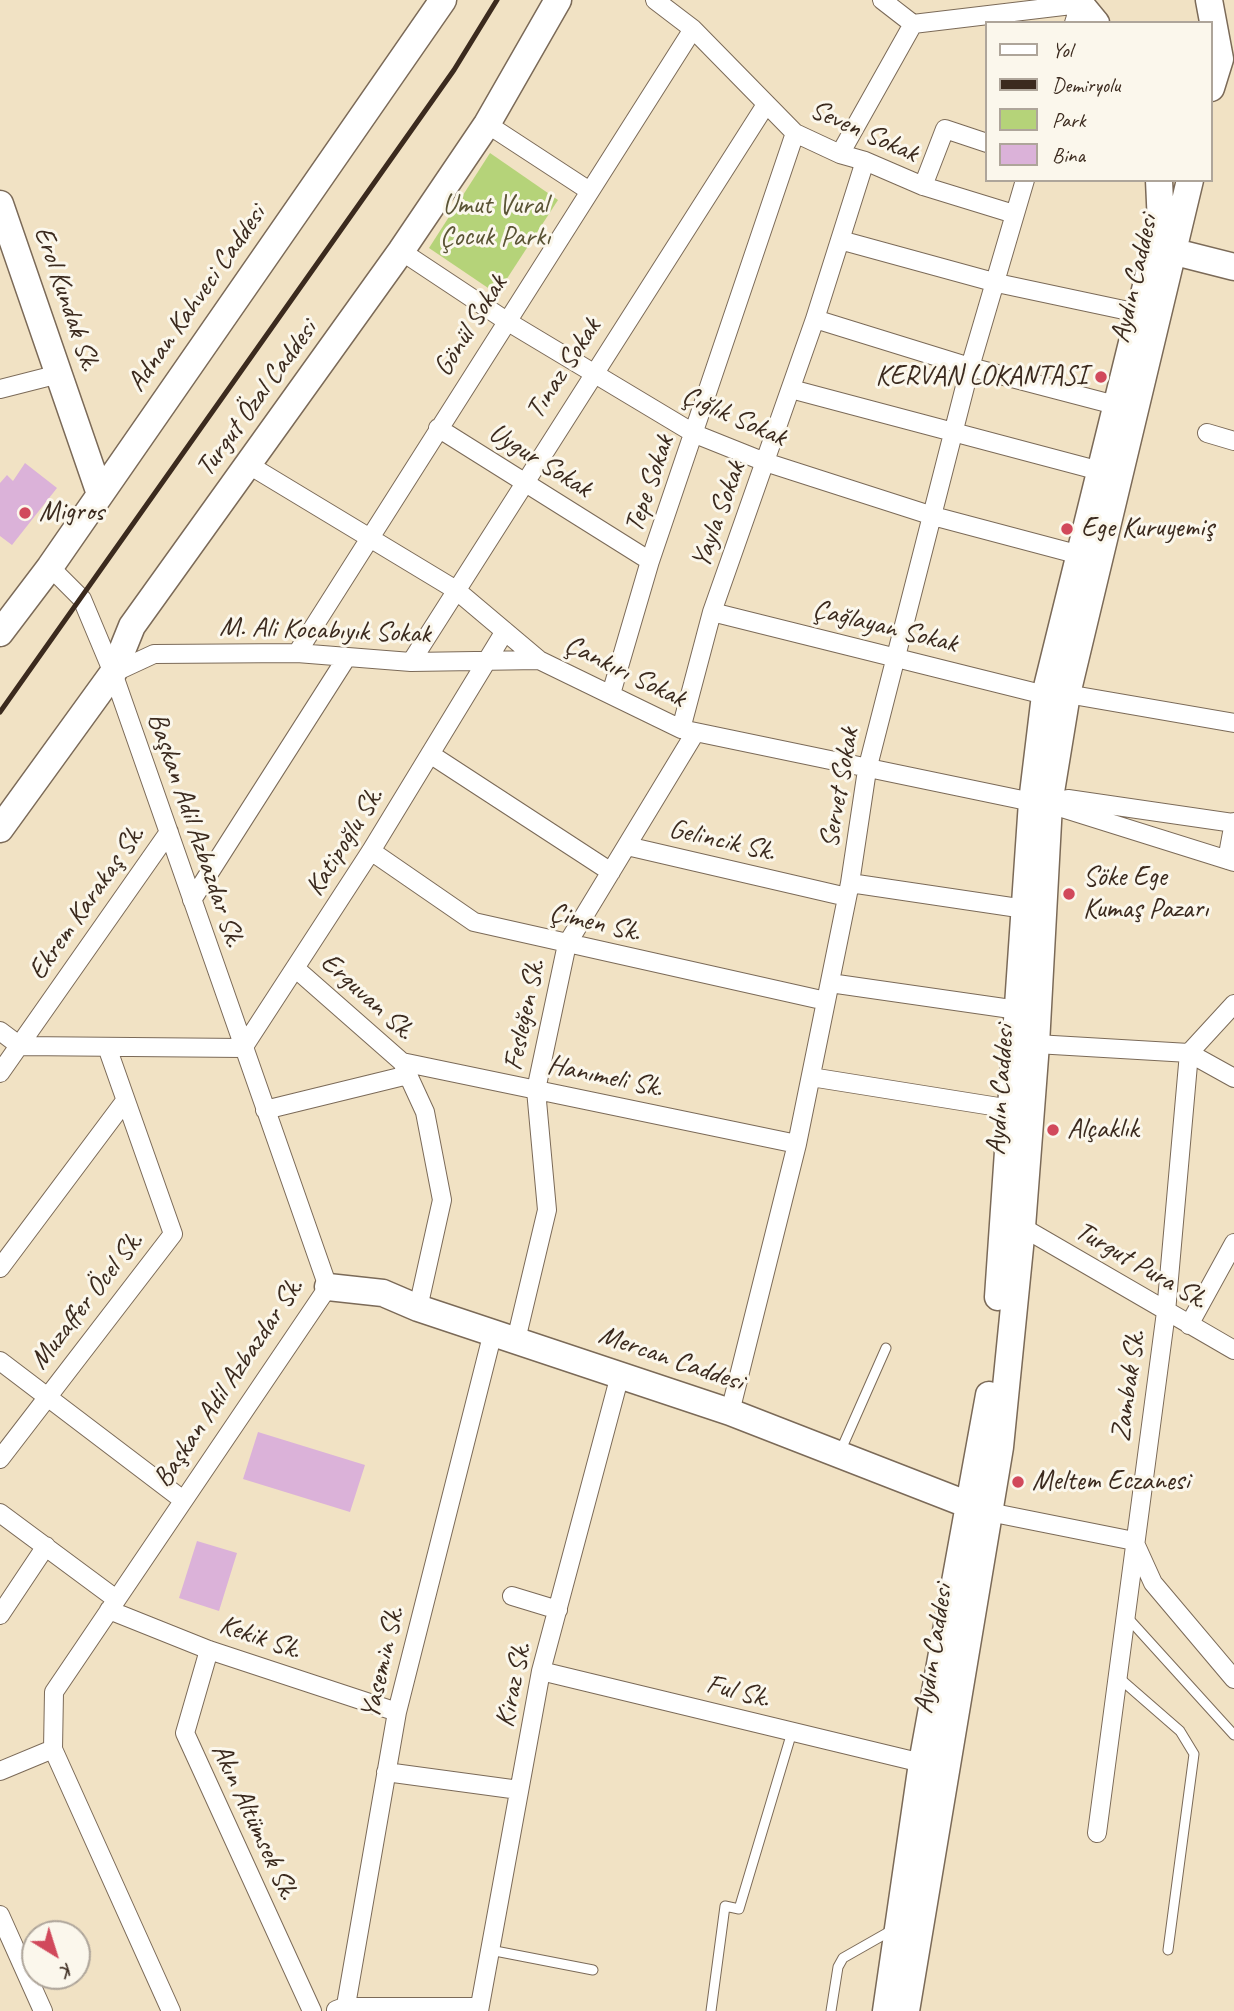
<!DOCTYPE html>
<meta charset="utf-8">
<style>
body{margin:0}
#map{position:relative;width:1234px;height:2011px;overflow:hidden;background:#f1e2c4;font-family:Caveat,sans-serif}
canvas{display:block}
.legend{position:absolute;left:985px;top:21px;width:228px;height:161px;box-sizing:border-box;background:#fbf7ec;border:2px solid #aea59a;margin:0;padding:9px 12px;list-style:none;font-size:21px;color:#3b2a1e}
.legend li{display:flex;align-items:center;gap:14px;height:35px}
.legend b{width:35px;border:2px solid #aea59a}
.north{position:absolute;left:21px;top:1920px;width:70px;height:70px;box-sizing:border-box;background:#fbf7ec;border:2px solid #aea59a;border-radius:50%;rotate:142deg;font-size:19px;font-weight:700;line-height:28px;text-align:center;color:#3b2a1e}
.north::after{content:'';display:block;margin:auto;width:24px;height:32px;background:#d1495b;clip-path:polygon(50% 0,100% 100%,50% 72%,0 100%)}
</style>
<div id="map">
<canvas width="1234" height="2011"></canvas>
<ul class="legend">
<li><b style="height:9px;background:#fff"></b>Yol</li>
<li><b style="height:9px;background:#3b2a1e"></b>Demiryolu</li>
<li><b style="height:19px;background:#b5d379"></b>Park</li>
<li><b style="height:19px;background:#dbb2d9"></b>Bina</li>
</ul>
<div class="north">K</div>
</div>
<script>
const ctx = document.querySelector('canvas').getContext('2d');
ctx.lineJoin = 'round';
function fill(path, color) {
  ctx.fillStyle = color;
  ctx.fill(path, 'evenodd');
}
function shape(rows) {
  const path = new Path2D();
  for (const r of rows) {
    path.moveTo(r[0], r[1]);
    for (let i = 2; i < r.length; i += 2) path.lineTo(r[i], r[i + 1]);
  }
  return path;
}
function trace(path, color, width, dash) {
  ctx.strokeStyle = color;
  ctx.lineWidth = width;
  ctx.lineCap = dash ? 'butt' : 'round';
  ctx.setLineDash(dash || []);
  ctx.stroke(path);
}
function label(font, color, halo, rows, align = 'center') {
  ctx.font = font + ' Caveat,sans-serif';
  ctx.lineWidth = 6;
  ctx.setLineDash([]);
  ctx.textBaseline = 'middle';
  ctx.strokeStyle = halo;
  ctx.fillStyle = color;
  for (const [text, x, y, turn = 0] of rows) {
    ctx.save();
    ctx.translate(x, y);
    ctx.rotate((+turn || 0) * Math.PI / 180);
    ctx.textAlign = isNaN(turn) ? turn : align;
    if (halo) ctx.strokeText(text, 0, 0);
    ctx.fillText(text, 0, 0);
    ctx.restore();
  }
}
fill(shape([
 [490,153,558,200,497,294,429,248]
]), '#b5d379');
fill(shape([
 [25,463,57,488,12,545,0,536,0,483,7,475,13,481],
 [258,1432,365,1465,350,1512,243,1479],
 [197,1541,237,1553,219,1611,179,1598]
]), '#dbb2d9');
const lane = shape([
 [840,1452,886,1348],
 [1127,1617,1234,1735],
 [1118,1677,1180,1731,1194,1754,1168,1950],
 [490,1950,593,1970],
 [711,2011,725,1906,739,1909,792,1732],
 [831,2011,838,1967,843,1958,894,1929]
]);
const street = shape([
 [655,0,693,29,795,133,840,154,865,161,923,186,1014,214],
 [882,0,913,24],
 [487,124,588,190],
 [840,154,913,24,1080,4,1074,23],
 [923,186,945,129,987,143],
 [840,240,997,283,1138,313],
 [401,251,505,320,695,434,765,462,933,516,1080,555],
 [815,319,970,367,1119,406],
 [0,389,59,374],
 [791,389,1100,471],
 [438,428,650,561],
 [1207,433,1234,441],
 [249,465,456,590,539,660,681,729,1032,802],
 [50,567,82,599,113,673,328,1287,54,1692,53,1749,171,2011],
 [712,612,1045,695],
 [297,653,693,29],
 [411,662,765,106],
 [113,673,154,654,297,653,411,662,539,660],
 [611,694,650,561,795,133],
 [1067,694,1234,723],
 [681,729,712,612,815,319,865,161],
 [430,754,611,872],
 [1059,801,1068,799,1234,823],
 [1049,804,1234,862],
 [627,846,847,897],
 [371,851,474,922,826,1001],
 [1227,860,1234,822],
 [850,883,1025,909],
 [192,900,347,657],
 [295,968,402,1062,425,1112,442,1200,418,1308],
 [830,983,1018,1010],
 [0,1031,20,1046,243,1048,371,851,505,631],
 [1036,1044,1189,1053,1234,1078],
 [402,1062,797,1144],
 [0,1073,169,832],
 [811,1077,1011,1109],
 [265,1110,408,1075],
 [1022,1227,1234,1350],
 [0,1268,125,1101],
 [1189,1325,1234,1243],
 [516,1340,547,1210,536,1090,567,944,695,733],
 [0,1361,183,1500],
 [730,1412,797,1144,850,883,867,770,970,367,1025,180],
 [0,1459,173,1234,107,1047],
 [989,1512,1134,1541,1153,1583,1234,1679],
 [0,1513,116,1599],
 [512,1596,558,1610],
 [109,1610,209,1650,397,1712],
 [0,1615,46,1546],
 [209,1650,185,1733,312,2011],
 [541,1671,922,1763],
 [0,1771,53,1749],
 [386,1772,519,1790],
 [1097,1833,1166,1312,1189,1053,1234,1004],
 [0,1915,43,2011],
 [336,2010,344,2007,479,2007],
 [345,2011,397,1712,493,1332],
 [479,2011,541,1671,620,1375]
]);
const secondary = shape([
 [1077,0,1096,23],
 [1209,0,1220,59,1211,88],
 [0,204,100,494],
 [1175,252,1234,267],
 [0,633,50,567,443,0],
 [0,829,113,673,132,626,401,251,487,124,558,0],
 [328,1287,383,1293,418,1308,730,1412,987,1512],
 [998,1297,1032,802,1045,695,1161,225,1159,180],
 [886,2011,922,1763,989,1395],
 [906,2011,1000,1447,1022,1227,1036,1044,1049,804,1067,694,1190,180]
]);
trace(lane, '#7b6a58', 11);
trace(street, '#7b6a58', 20);
trace(secondary, '#7b6a58', 29);
trace(lane, '#fff', 9);
trace(street, '#fff', 18);
trace(secondary, '#fff', 26);
trace(shape([
 [0,712,454,70,497,0]
]), '#3b2a1e', 5);
for (const [x, y, r, color] of [
 [1101,377,7,"#d1495b"],
 [25,513,7,"#d1495b"],
 [1067,529,7,"#d1495b"],
 [1069,894,7,"#d1495b"],
 [1053,1130,7,"#d1495b"],
 [1018,1482,7,"#d1495b"]
]) {
  const dot = new Path2D();
  dot.arc(x, y, r, 0, 2 * Math.PI);
  ctx.fillStyle = color;
  ctx.fill(dot);
  trace(dot, '#fbf7ec', 2.5);
}
label('28px', '#3b2a1e', '#fbf7ec', [
 ["Seven Sokak",864,132,24],
 ["Aydın Caddesi",1135,279,-77],
 ["Erol Kundak Sk.",66,299,71],
 ["Adnan Kahveci Caddesi",197,299,-55],
 ["Gönül Sokak",471,326,-58],
 ["Tınaz Sokak",564,369,-57],
 ["Turgut Özal Caddesi",257,399,-54],
 ["Çığlık Sokak",734,417,24],
 ["Uygur Sokak",540,461,32],
 ["Tepe Sokak",650,484,-71],
 ["Yayla Sokak",719,515,-70],
 ["Çağlayan Sokak",885,627,14],
 ["M. Ali Kocabıyık Sokak",325,631,2],
 ["Çankırı Sokak",625,672,26],
 ["Servet Sokak",840,788,-80],
 ["Başkan Adil Azbazdar Sk.",195,830,71],
 ["Gelincik Sk.",722,841,13],
 ["Katipoğlu Sk.",345,842,-58],
 ["Ekrem Karakaş Sk.",87,903,-55],
 ["Çimen Sk.",595,923,13],
 ["Erguvan Sk.",367,997,42],
 ["Fesleğen Sk.",525,1015,-78],
 ["Hanımeli Sk.",605,1077,12],
 ["Aydın Caddesi",1001,1090,-86],
 ["Turgut Pura Sk.",1141,1266,30],
 ["Muzaffer Öcel Sk.",87,1301,-52],
 ["Mercan Caddesi",671,1359,19],
 ["Başkan Adil Azbazdar Sk.",229,1383,-56],
 ["Zambak Sk.",1129,1386,-82],
 ["Kekik Sk.",260,1638,19],
 ["Aydın Caddesi",934,1649,-81],
 ["Yasemin Sk.",383,1663,-77],
 ["Kiraz Sk.",514,1685,-78],
 ["Ful Sk.",738,1692,14],
 ["Akın Altümsek Sk.",254,1822,65]
]);
label('28px', '#5a5435', '#fbf7ec', [
 ["Umut Vural",495,206],
 ["Çocuk Parkı",495,238]
]);
label('28px', '#3b2a1e', '#fbf7ec', [
 ["KERVAN LOKANTASI",1087,377,"right"],
 ["Migros",39,513],
 ["Ege Kuruyemiş",1081,529],
 ["Söke Ege",1083,878],
 ["Kumaş Pazarı",1083,910],
 ["Alçaklık",1067,1130],
 ["Meltem Eczanesi",1032,1482]
], 'left');
</script>
